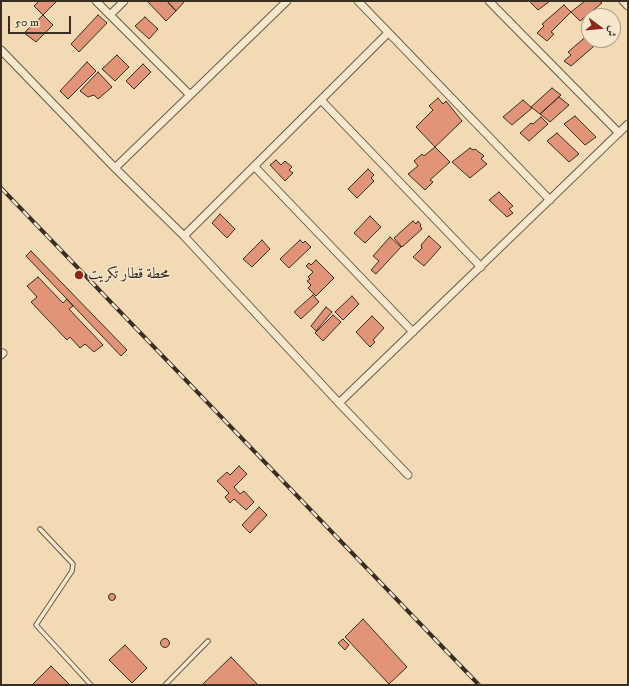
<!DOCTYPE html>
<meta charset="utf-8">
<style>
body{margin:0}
#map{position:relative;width:629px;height:686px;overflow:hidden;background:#f2dab4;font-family:"IM FELL DW Pica",Amiri,serif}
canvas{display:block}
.frame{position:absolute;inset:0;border:2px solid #392e22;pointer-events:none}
.north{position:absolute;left:581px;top:8px;width:40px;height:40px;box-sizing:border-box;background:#f7e7ce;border:1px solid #ab9d89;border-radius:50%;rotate:106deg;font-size:11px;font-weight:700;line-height:16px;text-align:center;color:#392e22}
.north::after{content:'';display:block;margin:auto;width:14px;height:18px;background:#8f2418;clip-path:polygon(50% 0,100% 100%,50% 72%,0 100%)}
.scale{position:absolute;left:8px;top:16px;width:63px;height:18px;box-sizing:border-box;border:2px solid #392e22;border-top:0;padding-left:5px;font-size:12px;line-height:14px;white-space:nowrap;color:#392e22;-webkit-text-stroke:3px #f7e7ce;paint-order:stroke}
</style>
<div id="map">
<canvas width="629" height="686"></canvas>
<div class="frame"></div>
<div class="north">ش</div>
<div class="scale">50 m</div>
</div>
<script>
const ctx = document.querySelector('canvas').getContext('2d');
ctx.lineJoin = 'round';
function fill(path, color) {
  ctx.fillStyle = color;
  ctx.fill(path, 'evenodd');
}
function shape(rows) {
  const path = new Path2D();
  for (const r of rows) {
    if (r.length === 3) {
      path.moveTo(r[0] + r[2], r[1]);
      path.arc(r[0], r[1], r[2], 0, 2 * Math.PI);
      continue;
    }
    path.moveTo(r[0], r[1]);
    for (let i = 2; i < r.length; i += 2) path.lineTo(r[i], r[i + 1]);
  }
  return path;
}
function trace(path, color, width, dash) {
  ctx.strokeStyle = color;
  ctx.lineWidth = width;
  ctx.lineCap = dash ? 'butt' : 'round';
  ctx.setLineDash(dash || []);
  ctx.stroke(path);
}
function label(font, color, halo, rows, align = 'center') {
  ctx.font = font + ' "IM FELL DW Pica",Amiri,serif';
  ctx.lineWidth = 3;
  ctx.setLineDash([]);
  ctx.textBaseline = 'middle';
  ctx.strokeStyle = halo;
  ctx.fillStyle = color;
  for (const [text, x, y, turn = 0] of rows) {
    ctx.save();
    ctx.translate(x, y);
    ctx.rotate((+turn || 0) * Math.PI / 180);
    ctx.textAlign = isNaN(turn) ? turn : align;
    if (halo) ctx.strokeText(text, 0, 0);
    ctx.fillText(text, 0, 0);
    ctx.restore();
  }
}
const building = shape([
 [39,1,57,1,43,15,34,6,39,1],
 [147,1,167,1,176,11,166,21,147,1],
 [167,1,183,1,184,2,176,11,167,1],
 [529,1,550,1,538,10,529,1],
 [585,1,599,1,602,3,580,21,571,12,585,1],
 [564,5,571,12,551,32,554,34,547,41,537,33,544,26,542,24,564,5],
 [43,15,53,25,36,42,24,33,43,15],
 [98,15,107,23,79,52,71,44,98,15],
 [145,17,158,29,149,39,135,26,145,17],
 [589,34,589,40,600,41,571,66,564,61,571,55,568,52,589,34],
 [117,55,129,67,115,81,102,69,117,55],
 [87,62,96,71,68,99,60,91,87,62],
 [143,64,151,72,134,89,126,81,143,64],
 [98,72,112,87,98,99,94,95,88,97,80,91,98,72],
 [552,88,561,95,540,114,531,107,552,88],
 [559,97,569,105,550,122,540,114,559,97],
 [438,98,443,104,446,101,462,121,435,147,416,127,433,110,429,106,438,98],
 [523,100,532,108,512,125,503,117,523,100],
 [575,116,596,137,585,145,564,124,575,116],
 [541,117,548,124,529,141,520,133,531,123,533,124,541,117],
 [557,133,579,154,569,162,547,141,557,133],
 [435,147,450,162,430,180,433,182,425,190,408,174,418,166,414,161,422,154,424,156,435,147],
 [470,148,473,150,475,149,484,156,481,159,487,164,470,178,452,162,470,148],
 [276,160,281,165,285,161,292,167,289,170,293,173,285,181,270,165,276,160],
 [368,169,374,175,371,178,374,181,357,198,348,189,368,169],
 [499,192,513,206,509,209,513,213,507,217,489,200,499,192],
 [220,214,235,229,227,238,212,223,220,214],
 [370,216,381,227,365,243,354,233,370,216],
 [413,221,416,224,418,221,421,225,420,226,422,229,402,247,394,238,413,221],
 [429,236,441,247,424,266,413,257,422,248,421,245,429,236],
 [390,237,401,247,376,274,371,270,379,261,373,256,390,237],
 [262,240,270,249,252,267,243,259,262,240],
 [300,240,303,243,305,241,311,247,289,268,280,259,300,240],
 [31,251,127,350,121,356,26,256,31,251],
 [316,260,334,278,316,296,308,288,311,285,307,281,310,279,308,277,313,272,306,266,309,263,311,265,316,260],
 [38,277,63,303,67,299,73,306,69,309,103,345,94,352,85,344,80,348,70,337,67,340,31,302,37,297,27,286,38,277],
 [313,295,319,302,301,319,294,312,313,295],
 [352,296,359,304,343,320,335,312,352,296],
 [326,307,332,312,316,331,311,326,326,307],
 [333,315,341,322,323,341,315,333,333,315],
 [372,316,384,328,373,340,375,342,370,347,356,332,372,316],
 [239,466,247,474,234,487,240,494,244,491,254,502,246,510,234,499,230,503,225,497,229,493,217,481,227,472,230,475,239,466],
 [259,507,267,515,250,533,242,525,259,507],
 [112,597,3.5],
 [363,619,407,667,389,684,345,637,363,619],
 [165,643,4.5],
 [343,639,349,645,345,650,338,643,343,639],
 [125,645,147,668,132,683,109,660,125,645],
 [231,657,258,685,202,685,231,657],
 [51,666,70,685,32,685,51,666]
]);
fill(building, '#e19478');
trace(building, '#392e22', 1);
const service = shape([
 [40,529,73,564,72,571,36,625,91,685],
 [165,685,208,641]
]);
const minor = shape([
 [96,1,190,95],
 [358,1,550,200],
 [489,1,619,133],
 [623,1,628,6],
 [110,15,124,1],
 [1,50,115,168,184,236,339,403,408,475],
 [321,100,481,267],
 [254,166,413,332],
 [115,168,287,1],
 [184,236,388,33],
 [1,355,3,353],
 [339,403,628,124]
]);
trace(service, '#675946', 5.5);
trace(minor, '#675946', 9);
trace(service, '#f7e7ce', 3.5);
trace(minor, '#f7e7ce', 7);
const rail = shape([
 [1,188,479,685]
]);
trace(rail, '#392e22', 4);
trace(rail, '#f7e7ce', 2.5, [8]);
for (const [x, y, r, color] of [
 [79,275,5,"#8f2418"]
]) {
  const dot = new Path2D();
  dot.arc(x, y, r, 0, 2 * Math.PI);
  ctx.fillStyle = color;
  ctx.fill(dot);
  trace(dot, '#f7e7ce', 1.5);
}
label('15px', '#392e22', '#f7e7ce', [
 ["محطة قطار تكريت",88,275]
], 'left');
</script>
